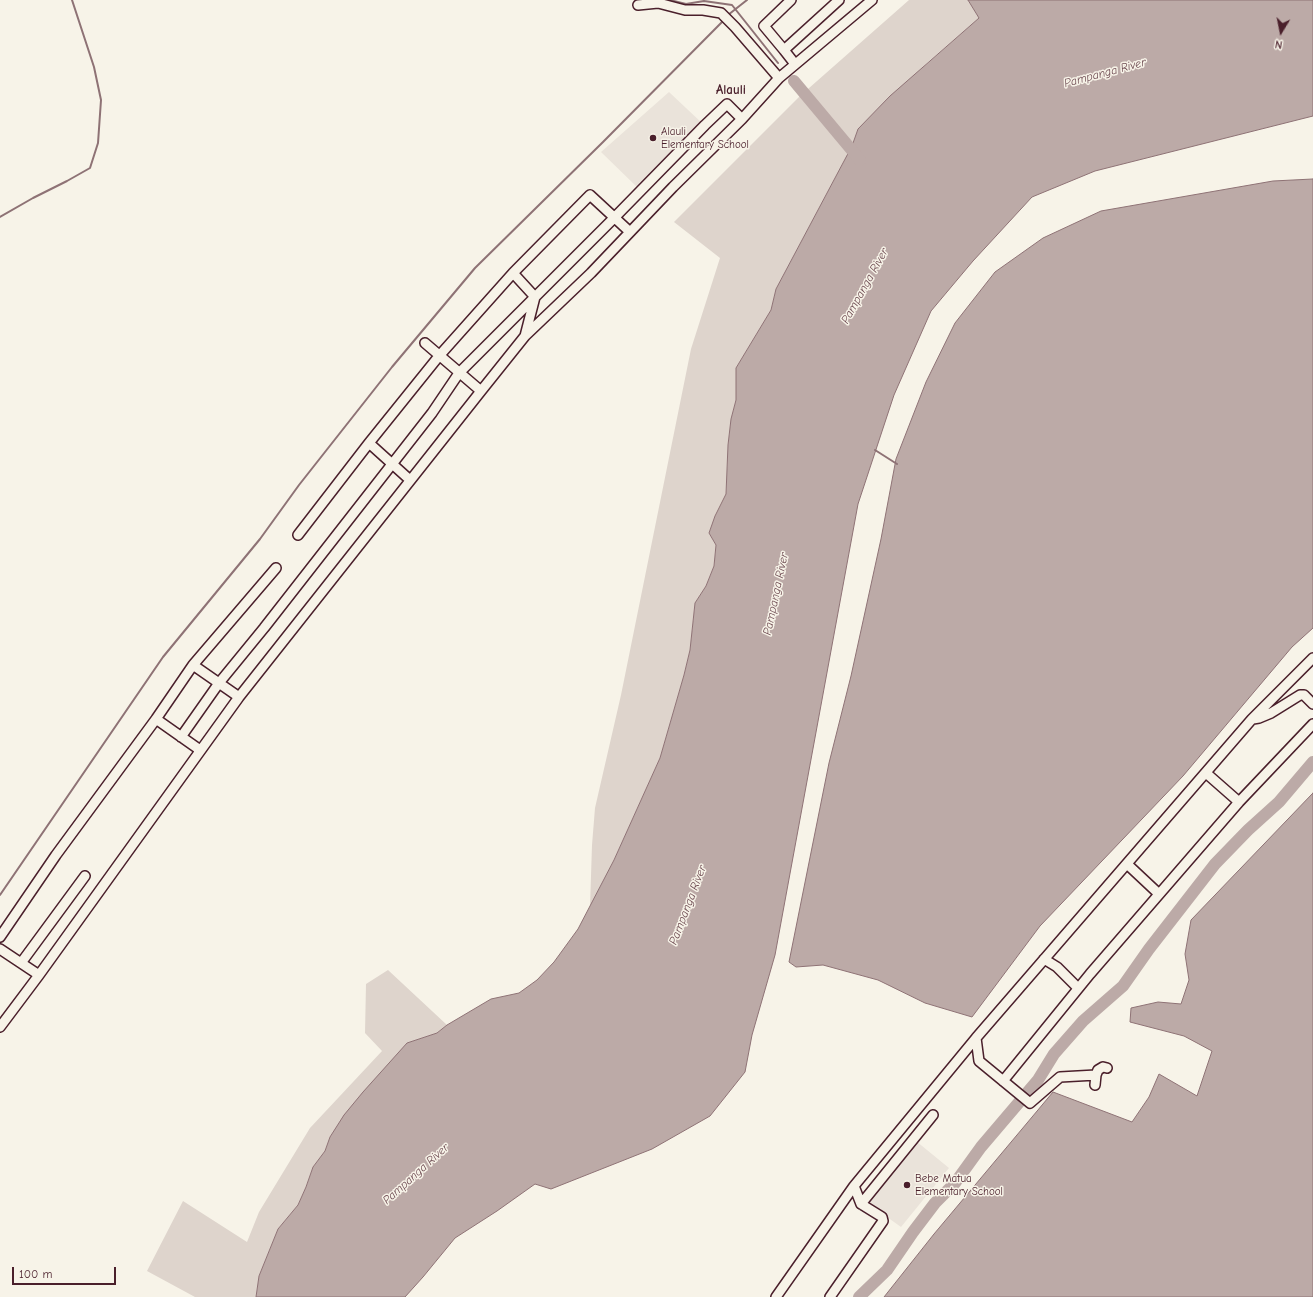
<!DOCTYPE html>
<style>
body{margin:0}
#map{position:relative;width:1313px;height:1297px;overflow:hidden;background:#f7f3e8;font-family:"Comic Neue",sans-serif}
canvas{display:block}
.north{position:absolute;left:1261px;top:12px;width:40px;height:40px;-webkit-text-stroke:3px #f7f3e8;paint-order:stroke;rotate:190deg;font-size:11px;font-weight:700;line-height:16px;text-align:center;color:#4a1f2b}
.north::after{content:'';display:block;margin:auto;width:14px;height:18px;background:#4a1f2b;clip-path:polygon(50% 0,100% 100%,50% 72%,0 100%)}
.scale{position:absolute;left:12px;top:1267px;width:104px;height:18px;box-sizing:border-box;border:2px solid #4a1f2b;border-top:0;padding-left:5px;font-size:12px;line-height:14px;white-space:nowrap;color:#4a1f2b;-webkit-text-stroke:3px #f7f3e8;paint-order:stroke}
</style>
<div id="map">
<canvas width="1313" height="1297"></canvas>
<div class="north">N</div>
<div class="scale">100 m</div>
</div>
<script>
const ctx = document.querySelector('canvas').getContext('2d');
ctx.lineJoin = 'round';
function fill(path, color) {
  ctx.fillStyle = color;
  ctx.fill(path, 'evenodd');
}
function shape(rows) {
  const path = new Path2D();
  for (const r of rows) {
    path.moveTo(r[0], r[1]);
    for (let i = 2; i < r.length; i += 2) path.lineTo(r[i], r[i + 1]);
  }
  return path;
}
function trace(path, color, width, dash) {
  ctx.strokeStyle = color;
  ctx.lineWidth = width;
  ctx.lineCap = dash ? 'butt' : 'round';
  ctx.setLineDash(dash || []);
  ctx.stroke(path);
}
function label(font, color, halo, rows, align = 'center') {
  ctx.font = font + ' "Comic Neue",sans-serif';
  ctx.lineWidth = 3;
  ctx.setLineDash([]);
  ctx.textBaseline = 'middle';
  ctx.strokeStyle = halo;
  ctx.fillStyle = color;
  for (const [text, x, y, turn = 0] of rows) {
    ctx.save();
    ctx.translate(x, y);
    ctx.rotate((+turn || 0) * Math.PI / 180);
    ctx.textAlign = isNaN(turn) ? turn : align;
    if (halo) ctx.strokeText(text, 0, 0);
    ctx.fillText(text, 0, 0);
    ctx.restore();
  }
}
fill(shape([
 [669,92,703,124,638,188,601,152],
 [916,1141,949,1168,901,1227,866,1202]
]), '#eae3da');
fill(shape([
 [909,0,968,0,979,18,927,63,858,129,852,146,776,289,771,310,736,368,736,400,731,419,728,445,726,494,715,516,709,533,716,545,714,566,706,586,695,603,690,650,684,675,660,758,614,860,590,907,592,845,595,808,621,695,691,349,720,258,674,222,800,96],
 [388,970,447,1025,437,1033,407,1043,330,1137,325,1151,313,1167,306,1187,298,1205,278,1229,259,1276,256,1297,195,1297,147,1271,183,1201,247,1242,259,1212,310,1128,382,1051,365,1033,366,984]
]), '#ded4cc');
const water = shape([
 [968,0,1313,0,1313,116,1095,171,1032,197,973,261,931,311,894,395,858,504,775,955,752,1035,745,1072,710,1116,652,1149,551,1189,535,1184,497,1211,455,1238,423,1277,405,1297,256,1297,259,1276,278,1229,298,1205,306,1187,313,1167,325,1151,330,1137,344,1115,363,1092,407,1043,437,1033,447,1025,491,999,519,993,537,980,554,962,578,929,614,860,660,758,684,675,690,650,695,603,706,586,714,566,716,545,709,533,715,516,726,494,728,445,731,419,736,400,736,368,771,310,776,289,852,146,858,129,890,96,979,18,968,0],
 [1313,179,1313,628,1292,647,1183,776,1040,926,972,1017,925,1003,878,980,823,965,796,967,789,962,829,763,851,676,881,539,896,459,926,382,955,323,995,272,1043,238,1101,211,1273,181,1313,179],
 [1313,793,1313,1297,884,1297,934,1234,1053,1092,1132,1122,1149,1097,1159,1074,1197,1096,1212,1051,1184,1036,1130,1022,1131,1008,1158,1002,1181,1004,1189,980,1185,954,1191,920,1313,793]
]);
fill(water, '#bcaaa7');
trace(water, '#8e7275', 1);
trace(shape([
 [670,0,686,4,704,1,732,5,778,63],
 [728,15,747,0],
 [0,217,33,198,67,181,90,168,98,143,101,100,94,67,72,0],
 [875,450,897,464],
 [0,895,163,657,260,539,299,485,392,367,475,268,603,142,724,20]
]), '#8e7275', 2);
trace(shape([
 [794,81,860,160],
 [859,1297,887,1270,913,1232,935,1203,955,1183,981,1147,1038,1080,1054,1054,1083,1021,1123,986,1149,949,1215,864,1248,830,1279,802,1313,762]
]), '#bcaaa7', 12);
const minor = shape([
 [638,5,658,3,685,10,703,10,721,13,735,27,779,78],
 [784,50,764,26,791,0],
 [795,64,784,50,839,0],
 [513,273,535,297,525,336],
 [425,343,481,391],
 [369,443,410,480],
 [298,535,369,443,439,356,513,273,590,195,630,232],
 [193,665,239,697],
 [156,719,200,750],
 [1253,719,1259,718,1271,713,1300,695,1304,695,1313,704],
 [181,737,219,683,264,628,432,413,459,373,614,218,705,125,727,104,742,119],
 [1206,773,1239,802],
 [1127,864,1159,894],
 [0,937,56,855,156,719,193,665,276,568],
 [0,949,39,975],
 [1044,959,1057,967,1078,988],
 [21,963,85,876],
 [0,1027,39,975,239,697,481,391,525,336,591,273,673,187,742,119,779,78,872,0],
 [976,1038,979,1061,1030,1103,1060,1077,1096,1075,1095,1085],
 [1096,1075,1098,1070,1103,1067,1107,1068],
 [1003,1081,1090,974,1239,802,1313,724],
 [861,1204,933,1115],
 [776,1297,854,1186,976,1038,1252,719,1313,658],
 [830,1297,883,1221,882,1217,861,1204,854,1186]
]);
trace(minor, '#4a1f2b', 12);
trace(minor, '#f7f3e8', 9);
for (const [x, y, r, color] of [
 [653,138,4,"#4a1f2b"],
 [907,1185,4,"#4a1f2b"]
]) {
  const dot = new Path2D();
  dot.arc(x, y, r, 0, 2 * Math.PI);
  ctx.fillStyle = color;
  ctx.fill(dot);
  trace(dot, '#f7f3e8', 1.5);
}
label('11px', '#4a1f2b', '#f7f3e8', [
 ["Alauli",661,132],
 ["Elementary School",661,145],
 ["Bebe Matua",915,1179],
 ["Elementary School",915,1192]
], 'left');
label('italic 12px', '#6c4950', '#f7f3e8', [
 ["Pampanga River",1105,73,-15],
 ["Pampanga River",865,286,-61],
 ["Pampanga River",776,594,-78],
 ["Pampanga River",688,905,-69],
 ["Pampanga River",416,1174,-42]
]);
label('bold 13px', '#4a1f2b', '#f7f3e8', [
 ["Alauli",731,90]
]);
</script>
